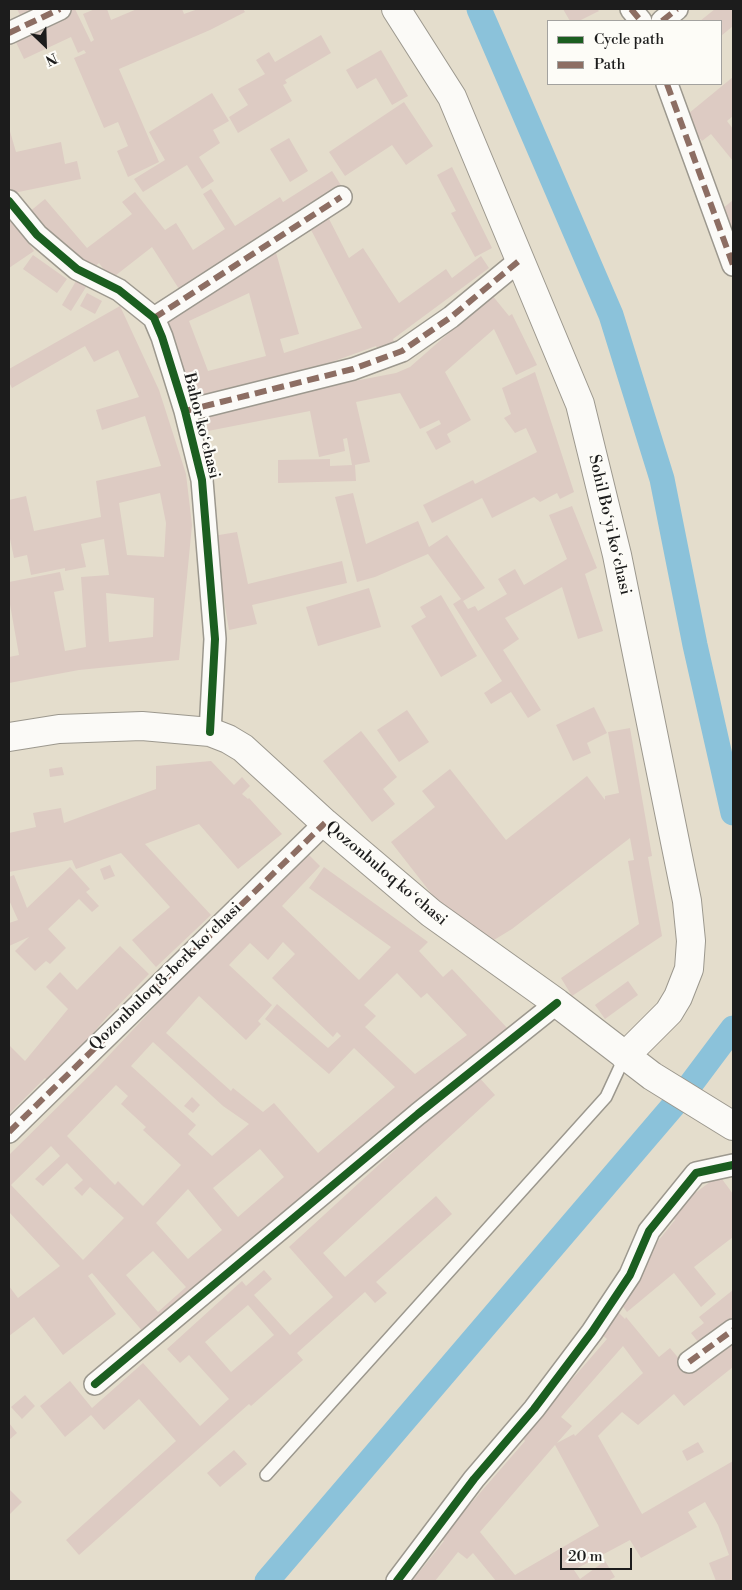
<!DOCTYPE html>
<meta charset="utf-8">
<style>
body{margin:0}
#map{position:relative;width:742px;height:1590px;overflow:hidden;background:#e4ddcc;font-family:"Libre Bodoni",serif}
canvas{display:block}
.frame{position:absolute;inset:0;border:10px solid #1c1c1c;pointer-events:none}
.legend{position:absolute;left:547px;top:20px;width:175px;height:65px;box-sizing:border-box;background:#fdfcf7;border:1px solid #a3a29f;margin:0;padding:6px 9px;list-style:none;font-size:15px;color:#1c1c1c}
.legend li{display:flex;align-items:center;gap:10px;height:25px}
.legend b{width:25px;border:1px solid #a3a29f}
.north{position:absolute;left:20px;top:20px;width:50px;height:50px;-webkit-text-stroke:4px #fdfcf7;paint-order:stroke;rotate:156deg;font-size:14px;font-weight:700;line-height:20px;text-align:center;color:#1c1c1c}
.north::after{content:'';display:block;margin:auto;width:18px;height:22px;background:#1c1c1c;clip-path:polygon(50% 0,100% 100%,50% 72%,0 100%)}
.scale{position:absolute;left:560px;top:1548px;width:72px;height:22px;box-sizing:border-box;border:2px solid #1c1c1c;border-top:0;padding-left:6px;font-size:15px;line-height:18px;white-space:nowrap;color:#1c1c1c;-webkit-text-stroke:4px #fdfcf7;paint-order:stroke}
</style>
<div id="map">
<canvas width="742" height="1590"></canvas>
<div class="frame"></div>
<ul class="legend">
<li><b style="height:6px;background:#1b5e20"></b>Cycle path</li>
<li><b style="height:6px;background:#8d6e63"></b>Path</li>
</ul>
<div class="north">N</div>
<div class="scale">20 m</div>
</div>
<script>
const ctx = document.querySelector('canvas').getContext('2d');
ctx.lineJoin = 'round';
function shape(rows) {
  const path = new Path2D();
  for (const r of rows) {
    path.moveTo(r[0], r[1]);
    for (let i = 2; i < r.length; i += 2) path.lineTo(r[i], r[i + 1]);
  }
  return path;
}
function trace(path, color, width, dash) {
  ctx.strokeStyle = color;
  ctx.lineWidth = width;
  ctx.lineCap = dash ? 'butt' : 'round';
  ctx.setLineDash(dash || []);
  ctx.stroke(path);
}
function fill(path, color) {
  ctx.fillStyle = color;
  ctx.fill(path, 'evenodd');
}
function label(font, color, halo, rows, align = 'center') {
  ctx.font = font + ' "Libre Bodoni",serif';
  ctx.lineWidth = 4.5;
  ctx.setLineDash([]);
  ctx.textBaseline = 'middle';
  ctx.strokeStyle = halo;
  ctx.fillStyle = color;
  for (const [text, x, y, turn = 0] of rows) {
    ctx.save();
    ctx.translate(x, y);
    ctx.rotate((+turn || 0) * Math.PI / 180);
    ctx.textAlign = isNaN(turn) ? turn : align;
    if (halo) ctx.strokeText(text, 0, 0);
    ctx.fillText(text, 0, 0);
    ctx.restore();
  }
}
trace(shape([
 [479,9,611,315,662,479,695,645,733,813],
 [267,1581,685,1092,733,1028]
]), '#8bc2da', 25);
fill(shape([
 [17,9,38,9,21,17],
 [70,9,75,9,91,42,94,40,83,14,95,9,107,9,111,20,137,9,182,9,184,14,198,9,243,9,245,12,210,30,119,69,159,162,128,177,117,151,128,146,118,122,104,128,74,58,86,53,84,50,78,53,71,37,24,59,13,36],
 [563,9,597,9,599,11,579,21,570,21],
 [715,9,733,9,733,26,721,36,721,21,700,21],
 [321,35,331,53,285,80,287,83,283,85,292,101,238,133,229,117,248,105,238,89,265,74,256,60,269,52,275,62],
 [381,50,408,96,392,105,376,78,357,89,346,70],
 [733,77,733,116,727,121,733,129,733,161,711,134,702,141,683,118],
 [212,93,229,121,213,130,220,143,199,157,214,181,202,189,187,165,143,192,134,179,165,160,149,132],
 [404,102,433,146,406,165,392,145,345,176,329,152],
 [9,128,16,152,61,142,65,164,77,161,81,179,9,194],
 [289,138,308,171,290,182,270,149],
 [452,167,492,248,475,257,451,213,456,211,437,175],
 [332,171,342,187,181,292,152,247,111,279,99,263,90,271,28,213,45,199,87,248,132,214,122,202,135,192,165,230,176,223,193,250,225,229,203,194,211,189,235,226,280,197,283,202],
 [733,200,733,231,732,233,716,214],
 [327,215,349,258,363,248,399,303,446,269,452,278,481,256,489,268,393,339,395,344,380,352,376,346,290,377,192,400,164,318,275,249,299,334,280,339,284,353,362,328,309,226],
 [249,293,266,356,208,371,189,321],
 [12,220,34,251,9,268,9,223],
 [33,255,67,279,57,293,23,269],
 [76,281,86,287,71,311,62,305],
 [87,293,102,301,95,314,80,306],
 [492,295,509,316,512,314,537,365,516,375,494,329,445,372,471,420,447,434,451,442,436,450,426,432,441,424,439,420,420,429,400,393,356,402,370,462,355,465,356,481,278,483,278,460,330,459,330,466,352,465,347,438,343,439,345,451,319,457,310,411,208,431,204,410,396,373,410,367],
 [120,306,159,390,186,474,192,525,179,660,79,670,9,683,9,657,19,655,9,599,9,582,60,572,64,590,54,592,65,651,86,647,81,577,109,575,104,539,81,544,86,567,65,571,65,568,31,575,27,555,14,558,9,534,9,500,26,496,34,531,101,517,96,481,161,466,145,416,102,430,96,410,139,397,118,350,94,362,85,346,12,388,9,382,9,369],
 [160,493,166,523,164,557,127,555,119,503],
 [106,593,154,598,153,637,109,642],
 [535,372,574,492,560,499,557,493,540,502,534,497,492,518,482,498,432,523,423,505,473,480,475,484,537,452,526,428,515,433,504,418,511,414,502,388],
 [353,493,366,544,418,521,429,547,447,535,485,588,463,601,468,609,475,606,478,611,507,594,498,579,515,569,524,585,567,559,549,515,572,506,597,568,585,574,603,631,578,639,562,587,505,618,519,639,503,650,541,710,528,718,511,692,491,704,484,693,502,681,453,604,461,599,428,554,375,577,357,582,335,497],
 [237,532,248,584,342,561,347,583,252,605,257,624,229,630,213,536],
 [369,588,381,627,318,646,306,607],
 [441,595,477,656,441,677,411,626,426,617,420,607],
 [594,707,607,733,587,743,591,753,573,761,556,725],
 [407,710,429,742,399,762,377,730],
 [630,728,652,856,648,857,662,936,572,996,561,978,639,924,628,861,634,860,630,838,512,929,489,943,434,897,391,842,435,807,422,791,450,769,506,840,587,776,605,800,605,796,619,793,608,732],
 [361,731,397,777,383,789,395,804,372,822,323,761],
 [211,761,234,785,242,777,250,786,242,794,248,799,249,798,282,834,238,869,199,824,145,844,211,915,156,967,132,940,170,907,121,853,76,869,72,860,9,872,9,833,36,827,33,813,61,808,64,823,156,789,156,766],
 [62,767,64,775,50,777,49,769],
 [303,849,320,866,282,906,359,980,391,947,309,888,324,867,428,942,419,951,443,977,452,969,509,1030,411,1105,145,1334,92,1273,88,1276,116,1314,63,1355,34,1317,9,1336,9,1286,18,1298,60,1266,9,1212,9,1155,97,1068],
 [283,942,295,954,272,978,333,1037,337,1032,341,1036,328,1048,277,1004,265,1019,329,1074,354,1048,395,1087,318,1153,274,1103,263,1112,233,1088,231,1091,166,1033,199,996,246,1040,261,1024,258,1021,272,1005,229,965,250,943,268,960],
 [397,973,421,998,427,993,467,1035,415,1074,365,1027,376,1016,364,1005],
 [153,1042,223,1106,249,1124,212,1156,188,1134,196,1125,131,1066],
 [116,1085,128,1096,121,1104,146,1127,143,1130,181,1165,143,1206,118,1181,115,1185,67,1136],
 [51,1146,60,1156,35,1179,43,1186,67,1163,83,1180,74,1188,82,1196,90,1187,124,1218,83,1260,11,1185],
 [260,1149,284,1177,238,1217,213,1188],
 [188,1189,222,1230,188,1259,156,1223],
 [153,1251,186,1287,158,1312,126,1275],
 [110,865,115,876,104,880,100,869],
 [70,867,90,889,86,892,99,906,92,912,79,899,48,929,66,948,50,964,46,961,35,971,15,951,29,937,9,946,9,923,18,920,9,900,9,877,14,875,27,908],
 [120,946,149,974,106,1018,50,1083,45,1078,9,1114,9,1047,10,1046,25,1061,68,1009,46,987,60,972,77,990],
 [628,981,638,995,605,1019,595,1005],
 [477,1075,495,1095,323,1253,345,1277,436,1196,452,1214,376,1282,387,1293,375,1303,365,1292,297,1353,303,1360,251,1406,249,1404,79,1555,66,1540,176,1441,139,1399,104,1430,91,1415,65,1437,40,1406,70,1381,92,1408,143,1363,200,1426,229,1399,189,1355,180,1363,167,1349,242,1281,246,1286,264,1270,272,1279,254,1295,290,1335,333,1297,289,1247],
 [248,1305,274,1335,231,1372,205,1342],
 [192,1097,200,1105,193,1113,184,1106],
 [719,1175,733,1194,733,1237,694,1267,716,1294,701,1307,674,1273,627,1312,621,1304,654,1246,675,1220,669,1213],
 [733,1290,733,1324,702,1347,691,1333,704,1323,699,1317],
 [616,1310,625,1319,626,1317,659,1357,670,1348,691,1373,733,1340,733,1367,684,1406,674,1394,638,1425,622,1412,598,1436,642,1514,733,1461,733,1581,716,1581,709,1563,729,1555,718,1525,705,1502,688,1512,697,1527,641,1558,630,1540,574,1570,580,1579,605,1561,615,1577,608,1581,496,1581,473,1553,467,1559,458,1552,435,1581,412,1581,444,1541,442,1540,460,1516,525,1441,522,1437,607,1339,602,1335],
 [623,1346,643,1373,575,1436,574,1434,557,1443,572,1426,561,1417],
 [555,1445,599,1526,515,1575,480,1532],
 [25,1395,35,1406,22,1419,11,1407],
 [9,1423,17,1433,9,1440],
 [698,1442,704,1452,687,1461,682,1451],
 [234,1450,247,1464,220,1487,207,1473],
 [9,1489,22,1502,10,1514,9,1512]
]), '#ddcbc3');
const service = shape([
 [266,1475,606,1097,625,1056]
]);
const minor = shape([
 [631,9,641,21],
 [662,21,677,9],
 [9,33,60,9],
 [667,84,733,265],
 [9,201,37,235,77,269,119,290,154,318,162,337,185,411,202,480,215,639,210,732],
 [154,318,341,197],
 [185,411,353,369,402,351,451,317,520,260],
 [9,1132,325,823],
 [689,1362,733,1330],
 [95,1384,418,1114,557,1003],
 [397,1581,474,1479,534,1409,592,1332,630,1275,649,1231,696,1173,733,1165]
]);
const secondary = shape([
 [396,9,452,97,580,404,617,555,687,901,691,941,689,969,678,997,669,1012,625,1056],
 [9,737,59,729,142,726,210,732,228,739,243,748,325,823,431,913,557,1003,652,1076,733,1126]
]);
trace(service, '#9c988e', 14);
trace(minor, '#9c988e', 24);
trace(secondary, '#9c988e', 30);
trace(service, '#fbfaf7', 11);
trace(minor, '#fbfaf7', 21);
trace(secondary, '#fbfaf7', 28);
trace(shape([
 [631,9,641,21],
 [662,21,677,9],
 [9,33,60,9],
 [667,84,733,265],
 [154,318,341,197],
 [185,411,353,369,402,351,451,317,520,260],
 [9,1132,325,823],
 [689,1362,733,1330]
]), '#8d6e63', 6, [12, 6]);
trace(shape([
 [9,201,37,235,77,269,119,290,154,318,162,337,185,411,202,480,215,639,210,732],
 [95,1384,418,1114,557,1003],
 [397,1581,474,1479,534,1409,592,1332,630,1275,649,1231,696,1173,733,1165]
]), '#1b5e20', 8);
label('16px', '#1c1c1c', '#fdfcf7', [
 ["Bahor koʻchasi",201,426,76],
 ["Sohil Boʻyi koʻchasi",609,525,77],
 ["Qozonbuloq koʻchasi",386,874,40],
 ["Qozonbuloq 8-berk koʻchasi",166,977,-44]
]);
</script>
